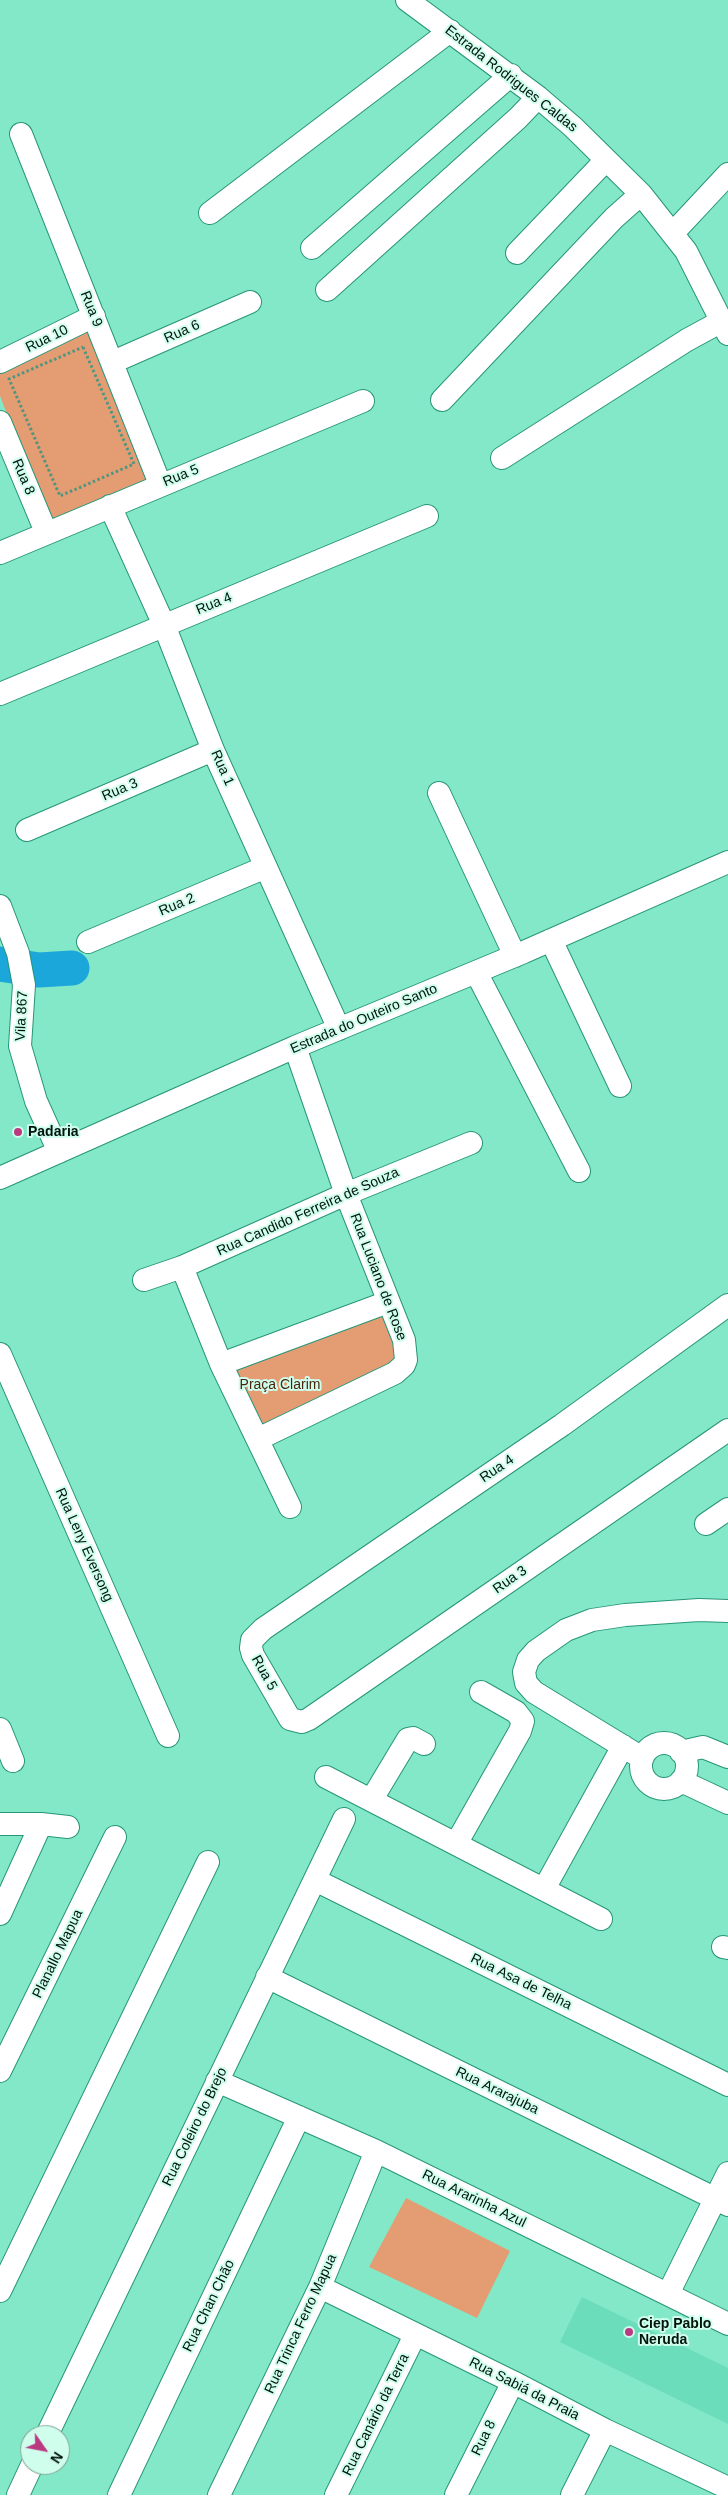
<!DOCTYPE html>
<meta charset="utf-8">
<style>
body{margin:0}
#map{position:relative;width:728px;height:2495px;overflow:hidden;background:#83e8c7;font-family:Helvetica,sans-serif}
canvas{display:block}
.north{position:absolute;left:20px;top:2425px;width:50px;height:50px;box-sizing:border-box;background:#cffeed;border:1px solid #7ca093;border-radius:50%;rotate:123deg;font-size:14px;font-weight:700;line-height:20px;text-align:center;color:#00130d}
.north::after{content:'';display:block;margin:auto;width:18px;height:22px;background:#bb3981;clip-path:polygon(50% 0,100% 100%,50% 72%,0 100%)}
</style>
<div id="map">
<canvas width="728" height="2495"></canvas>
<div class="north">N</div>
</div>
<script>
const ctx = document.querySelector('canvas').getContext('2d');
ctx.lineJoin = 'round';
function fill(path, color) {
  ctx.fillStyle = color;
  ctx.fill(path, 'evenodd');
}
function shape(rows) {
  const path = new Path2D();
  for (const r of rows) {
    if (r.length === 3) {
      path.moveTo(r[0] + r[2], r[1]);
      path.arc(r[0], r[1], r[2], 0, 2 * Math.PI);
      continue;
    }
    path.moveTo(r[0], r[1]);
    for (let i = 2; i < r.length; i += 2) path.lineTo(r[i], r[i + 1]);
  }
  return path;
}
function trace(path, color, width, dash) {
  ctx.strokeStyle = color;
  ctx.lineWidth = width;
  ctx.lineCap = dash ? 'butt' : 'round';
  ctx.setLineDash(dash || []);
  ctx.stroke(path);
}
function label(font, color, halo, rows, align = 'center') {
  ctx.font = font + ' Helvetica,sans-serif';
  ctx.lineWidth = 4;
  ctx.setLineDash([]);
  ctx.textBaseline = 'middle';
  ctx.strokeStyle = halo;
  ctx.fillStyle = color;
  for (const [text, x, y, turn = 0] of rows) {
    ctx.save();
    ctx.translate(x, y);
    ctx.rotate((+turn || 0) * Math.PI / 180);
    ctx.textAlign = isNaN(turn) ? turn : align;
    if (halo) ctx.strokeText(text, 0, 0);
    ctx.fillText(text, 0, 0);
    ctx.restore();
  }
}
fill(shape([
 [582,2297,728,2368,728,2424,560,2342]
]), '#6bddba');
fill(shape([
 [88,330,148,482,50,524,0,396,0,372],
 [388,1302,406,1360,258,1439,221,1364],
 [406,2198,510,2251,477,2318,369,2267]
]), '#e49c73');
trace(shape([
 [0,964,39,970,72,968]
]), '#1ca7db', 35);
const minor = shape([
 [407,0,538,97,573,127,641,194,686,251,728,334],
 [21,134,160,484],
 [210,213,450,31],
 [673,233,728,174],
 [312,248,511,75],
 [517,253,606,160],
 [327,290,518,118,538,97],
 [0,362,94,316],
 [113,362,250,302],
 [442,400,614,218,641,194],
 [0,422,46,532],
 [502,458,687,340,722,321],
 [110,506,164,625,213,750,339,1029],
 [0,553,363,401],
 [0,694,427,516],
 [439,793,515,956],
 [27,830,213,750],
 [0,906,18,953,24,985,20,1046,36,1101,59,1152],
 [551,940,620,1086],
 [88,942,266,867],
 [476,972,579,1171],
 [0,1178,295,1047,524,952,728,862],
 [182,1267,221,1364,290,1507],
 [144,1280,182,1267,346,1194,471,1143],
 [728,1305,562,1425,263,1629,252,1640,251,1648,253,1655,290,1719,302,1722,309,1719,728,1430],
 [0,1354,168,1736],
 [221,1364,388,1302],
 [258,1439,395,1373,404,1365,406,1360,404,1340,346,1194,295,1047],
 [706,1524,728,1509],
 [0,1729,13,1761],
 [664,1766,23],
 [681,1752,703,1747,728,1757],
 [642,1758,534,1692,526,1683,524,1672,528,1660,536,1651,566,1630,592,1620,625,1615,699,1610,728,1611],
 [326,1777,601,1919],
 [681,1781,728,1803],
 [372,1799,408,1739,413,1738,424,1744],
 [0,1824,41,1824,68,1827],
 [456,1844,520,1731,523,1721,516,1712,481,1692],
 [315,1880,728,2085],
 [544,1889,623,1746],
 [0,1914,41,1824],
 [723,1947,728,1948],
 [267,1977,728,2205],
 [0,2071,115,1837],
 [217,2081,376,2151,728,2324],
 [320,2287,513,2382,605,2430,728,2488],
 [0,2291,208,1862],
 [668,2294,728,2173],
 [47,2435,344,1819],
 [18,2495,32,2465],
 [119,2495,299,2117],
 [219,2495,320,2287,376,2151],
 [336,2495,415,2335],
 [456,2495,513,2382],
 [572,2495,605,2430]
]);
trace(minor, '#279678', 24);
trace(shape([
 [83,347,134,464,60,496,9,379,83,347]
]), '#50967f', 3, [2.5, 2.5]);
trace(minor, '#fff', 22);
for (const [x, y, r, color] of [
 [18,1132,5,"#bb3981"],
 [629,2332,5,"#bb3981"]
]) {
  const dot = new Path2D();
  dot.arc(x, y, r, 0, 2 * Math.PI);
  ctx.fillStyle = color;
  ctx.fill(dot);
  trace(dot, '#cffeed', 2);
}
label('14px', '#00130d', '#cffeed', [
 ["Estrada Rodrigues Caldas",511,79,38],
 ["Rua 9",91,309,68],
 ["Rua 6",182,332,-24],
 ["Rua 10",47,339,-26],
 ["Rua 5",181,476,-22],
 ["Rua 8",23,477,67],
 ["Rua 4",214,604,-22],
 ["Rua 1",222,768,66],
 ["Rua 3",120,790,-23],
 ["Rua 2",177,905,-23],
 ["Vila 867",22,1016,-87],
 ["Estrada do Outeiro Santo",364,1019,-23],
 ["Rua Candido Ferreira de Souza",308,1212,-24],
 ["Rua Luciano de Rose",378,1277,69],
 ["Rua 4",497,1469,-34],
 ["Rua Leny Eversong",84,1545,66],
 ["Rua 3",510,1580,-35],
 ["Rua 5",264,1673,61],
 ["Planallo Mapua",58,1954,-64],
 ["Rua Asa de Telha",521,1982,26],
 ["Rua Ararajuba",497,2091,26],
 ["Rua Coleiro do Brejo",195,2127,-64],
 ["Rua Ararinha Azul",474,2199,26],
 ["Rua Chan Chão",209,2306,-64],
 ["Rua Trinca Ferro Mapua",301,2324,-65],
 ["Rua Sabiá da Praia",524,2389,27],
 ["Rua Canário da Terra",376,2415,-64],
 ["Rua 8",484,2438,-64]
]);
label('bold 14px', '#00130d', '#cffeed', [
 ["Padaria",28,1132],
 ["Ciep Pablo",639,2324],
 ["Neruda",639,2340]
], 'left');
label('14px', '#4a260f', '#cffeed', [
 ["Praça Clarim",280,1385]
]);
</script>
